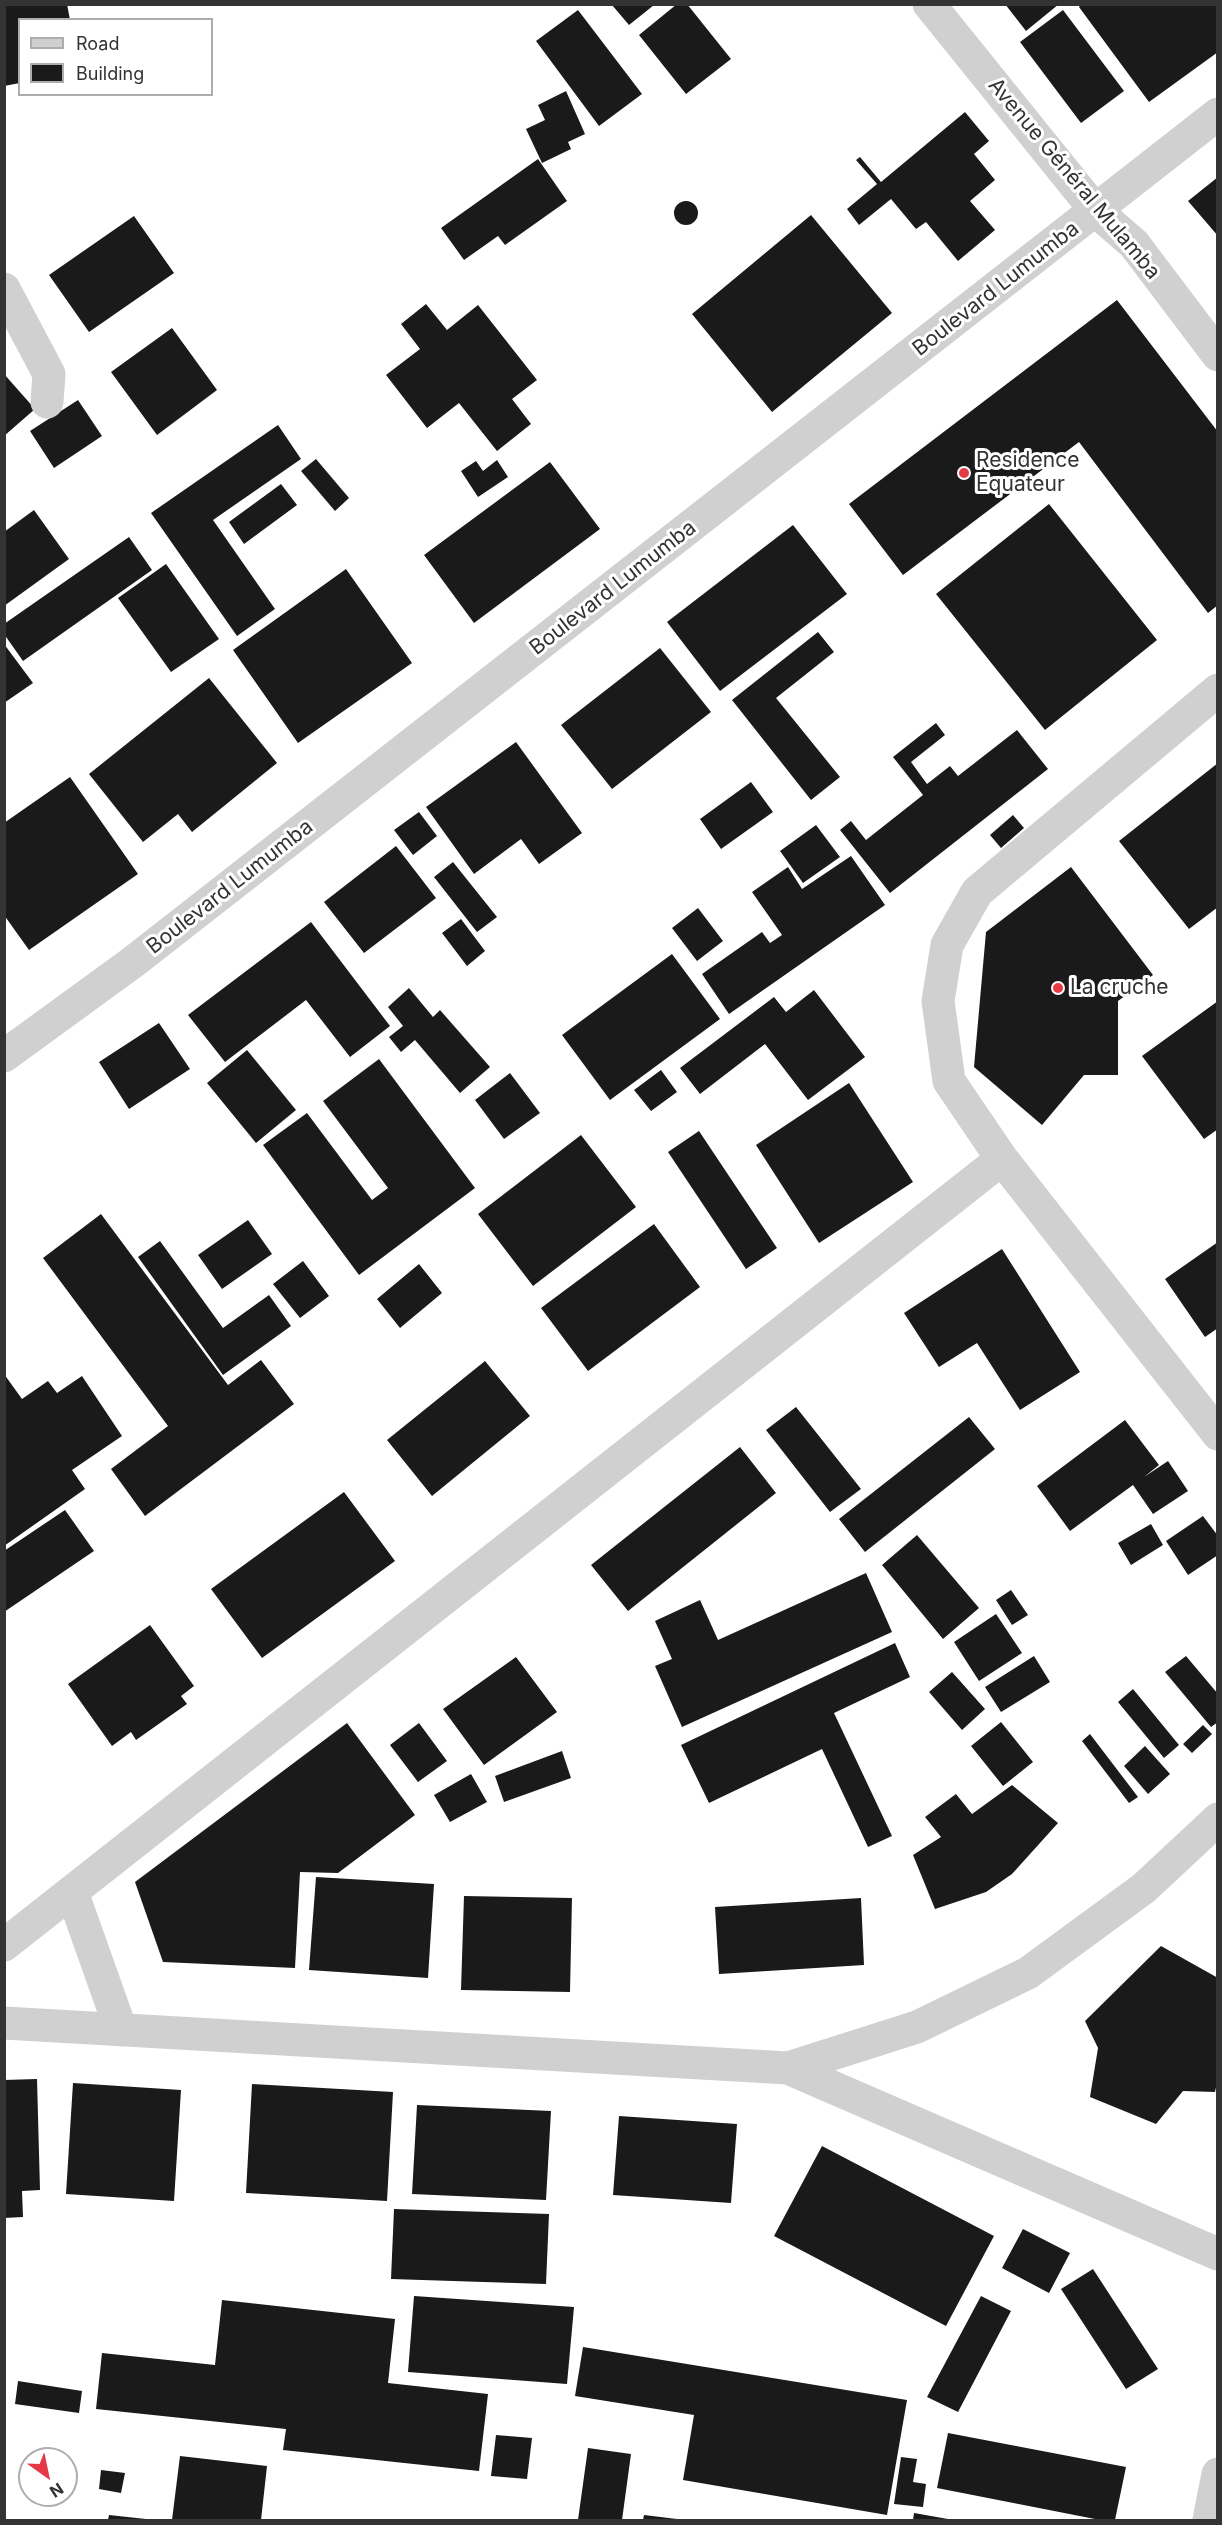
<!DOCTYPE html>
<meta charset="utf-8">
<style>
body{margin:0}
#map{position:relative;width:1222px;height:2525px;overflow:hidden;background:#fff;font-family:Inter,sans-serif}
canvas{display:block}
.frame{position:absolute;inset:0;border:6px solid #333;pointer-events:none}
.legend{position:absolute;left:18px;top:18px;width:195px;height:78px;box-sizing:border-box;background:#fff;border:2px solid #adadad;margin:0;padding:8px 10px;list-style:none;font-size:18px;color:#333}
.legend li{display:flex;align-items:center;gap:12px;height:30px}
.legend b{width:30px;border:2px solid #adadad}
.north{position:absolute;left:18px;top:2447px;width:60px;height:60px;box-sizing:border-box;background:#fff;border:2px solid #adadad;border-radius:50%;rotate:147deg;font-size:16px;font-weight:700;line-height:24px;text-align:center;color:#333}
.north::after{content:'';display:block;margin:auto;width:21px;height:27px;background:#e63946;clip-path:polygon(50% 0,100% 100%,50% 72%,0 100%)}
</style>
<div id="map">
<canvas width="1222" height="2525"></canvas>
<div class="frame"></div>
<ul class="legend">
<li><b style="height:8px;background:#d0d0d0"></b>Road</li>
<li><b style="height:16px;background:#1a1a1a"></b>Building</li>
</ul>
<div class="north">N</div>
</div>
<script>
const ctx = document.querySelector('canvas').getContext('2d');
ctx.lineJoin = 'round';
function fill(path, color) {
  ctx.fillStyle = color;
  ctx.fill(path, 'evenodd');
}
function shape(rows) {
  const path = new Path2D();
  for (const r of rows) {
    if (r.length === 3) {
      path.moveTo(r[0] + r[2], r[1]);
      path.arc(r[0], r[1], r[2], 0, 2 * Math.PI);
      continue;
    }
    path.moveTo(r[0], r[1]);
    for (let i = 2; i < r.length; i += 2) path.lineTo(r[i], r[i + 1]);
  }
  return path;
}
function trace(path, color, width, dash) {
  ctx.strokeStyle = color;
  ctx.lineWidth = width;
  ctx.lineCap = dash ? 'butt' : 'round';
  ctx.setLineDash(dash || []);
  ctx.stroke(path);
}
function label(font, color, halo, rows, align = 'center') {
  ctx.font = font + ' Inter,sans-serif';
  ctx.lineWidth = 6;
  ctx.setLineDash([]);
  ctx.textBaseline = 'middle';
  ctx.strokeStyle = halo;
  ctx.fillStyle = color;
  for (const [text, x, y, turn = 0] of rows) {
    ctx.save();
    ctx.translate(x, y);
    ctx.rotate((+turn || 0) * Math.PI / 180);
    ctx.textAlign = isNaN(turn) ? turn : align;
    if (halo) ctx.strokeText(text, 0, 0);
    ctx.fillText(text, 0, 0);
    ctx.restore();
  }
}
fill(shape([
 [4,4,67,4,70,20,20,20,20,83,4,86],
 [677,4,687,4,731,59,686,94,639,35],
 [1005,4,1059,4,1026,31],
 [1081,4,1218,4,1218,52,1149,102,1079,7],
 [612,5,654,5,629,25],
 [578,10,642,94,599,126,536,41],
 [1063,10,1124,91,1081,123,1020,42],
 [566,91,585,134,568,142,571,149,542,163,526,129,545,120,538,105],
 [965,112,989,141,974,154,995,180,970,201,995,230,958,261,926,222,916,229,891,199,859,225,847,209,877,184,856,160,860,157,881,182],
 [538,159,567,201,505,245,498,236,464,260,441,228],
 [1218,177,1218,236,1188,201],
 [686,213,12],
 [811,215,892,313,772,412,692,314],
 [134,216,174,273,89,332,49,275],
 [1117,300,1218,432,1218,605,1208,613,1079,442,903,575,849,504],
 [426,304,447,330,478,305,537,380,512,399,531,424,497,451,459,403,427,428,386,375,420,349,401,324],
 [172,328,217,390,157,435,111,372],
 [4,374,35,409,4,436],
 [78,400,102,436,54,468,30,431],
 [278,425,301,459,213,520,275,609,237,636,151,513],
 [316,459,349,498,335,511,301,471],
 [497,460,508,477,478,497,461,471,476,461,483,471],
 [550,462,600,529,474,623,424,555],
 [281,484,297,505,244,544,229,522],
 [1049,504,1157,640,1045,730,936,594],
 [34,510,69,559,4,606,4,532],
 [793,525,847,594,720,691,667,622],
 [129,537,152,570,23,661,4,634,4,624],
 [166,564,219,639,171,672,118,598],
 [346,569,412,663,298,743,233,650],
 [818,632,834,652,776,698,840,777,811,800,732,700],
 [4,644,33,683,4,703],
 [660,648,711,712,612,789,561,725],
 [209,678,277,763,192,832,178,814,143,842,89,774],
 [936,723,945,735,911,762,927,784,950,766,958,776,1017,730,1048,769,890,893,840,830,851,821,866,840,923,795,893,757],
 [516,742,582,833,539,864,521,839,474,874,426,807],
 [1218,763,1218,907,1189,929,1119,841],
 [70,777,138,874,29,950,4,915,4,823],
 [751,782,773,812,721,849,700,819],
 [419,812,437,836,413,855,394,830],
 [1013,815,1024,828,1001,848,990,835],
 [816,825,840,857,803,883,780,851],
 [396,846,436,898,364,953,324,902],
 [851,856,885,905,729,1014,702,974,762,932,770,943,782,935,752,892,788,867,802,889],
 [453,862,497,917,477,932,434,877],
 [1071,867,1153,975,1118,1001,1118,1075,1084,1075,1042,1125,974,1067,986,932],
 [698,908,723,941,697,961,672,928],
 [461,919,485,951,467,966,442,933],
 [311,922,390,1026,350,1057,306,1000,225,1062,188,1015],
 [672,954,720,1019,610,1100,562,1035],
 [409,988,433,1017,440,1010,490,1067,460,1093,415,1040,401,1052,389,1037,403,1026,388,1007],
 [814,990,865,1057,808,1100,765,1044,700,1094,680,1068,774,997,786,1012],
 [1218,1001,1218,1129,1204,1139,1142,1056],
 [159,1023,190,1069,129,1109,99,1062],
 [247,1050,296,1110,256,1143,207,1083],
 [379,1059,475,1188,359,1275,263,1145,307,1113,372,1200,388,1188,323,1101],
 [661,1070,677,1092,651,1111,634,1090],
 [510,1073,540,1113,504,1139,475,1100],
 [849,1083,913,1182,819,1243,756,1145],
 [699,1131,777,1248,746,1269,668,1152],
 [581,1135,636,1207,533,1286,478,1214],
 [101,1214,228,1385,261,1360,294,1404,145,1516,111,1469,168,1426,43,1258],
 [248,1220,272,1254,222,1289,198,1255],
 [654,1224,700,1287,588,1371,541,1308],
 [160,1241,223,1328,269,1295,291,1326,223,1375,138,1257],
 [1218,1242,1218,1328,1205,1337,1165,1279],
 [1002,1249,1080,1372,1020,1410,977,1343,939,1367,904,1313],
 [303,1261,329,1296,300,1318,273,1284],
 [419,1264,442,1293,400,1328,377,1299],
 [485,1361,530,1416,432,1496,387,1440],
 [4,1374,22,1399,48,1381,57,1393,82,1376,122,1436,72,1470,85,1489,4,1546],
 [796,1407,861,1489,830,1512,766,1430],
 [969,1417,995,1449,865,1552,839,1519],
 [1125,1420,1159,1465,1144,1477,1168,1461,1188,1491,1153,1514,1133,1485,1070,1531,1037,1486],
 [740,1447,776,1493,628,1611,591,1565],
 [344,1492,395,1561,262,1658,211,1589],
 [65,1510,94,1551,4,1612,4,1551],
 [1203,1516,1218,1536,1218,1555,1188,1575,1166,1541],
 [1151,1524,1163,1545,1131,1565,1118,1543],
 [917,1535,979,1608,943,1639,882,1565],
 [866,1573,892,1632,682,1727,655,1666,672,1659,655,1621,700,1600,718,1640],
 [1011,1590,1028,1615,1012,1625,996,1600],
 [996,1614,1022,1653,979,1681,954,1642],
 [150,1625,194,1686,181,1696,187,1704,136,1740,131,1732,112,1746,68,1684],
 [895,1643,910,1677,834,1713,892,1836,868,1847,822,1749,709,1803,681,1745],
 [1034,1656,1050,1682,1001,1712,985,1687],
 [1186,1656,1218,1694,1218,1722,1211,1727,1165,1672],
 [516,1657,557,1712,484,1765,443,1709],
 [952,1672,985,1709,962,1730,929,1692],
 [1133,1689,1179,1745,1164,1758,1118,1702],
 [1001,1722,1033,1762,1003,1786,971,1746],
 [347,1723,415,1815,338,1873,300,1872,295,1968,163,1962,135,1882],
 [419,1723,447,1761,418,1782,390,1745],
 [1203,1725,1212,1734,1192,1753,1183,1744],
 [1090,1734,1138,1797,1129,1803,1082,1741],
 [1145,1746,1170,1774,1148,1794,1124,1766],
 [562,1751,571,1778,504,1802,495,1776],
 [471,1774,487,1802,450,1822,434,1795],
 [1012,1785,1058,1823,1012,1874,986,1892,935,1909,913,1855,941,1837,925,1817,956,1794,972,1814],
 [316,1877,434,1884,428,1978,309,1970],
 [464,1896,572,1898,570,1992,461,1990],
 [861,1898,864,1965,719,1974,715,1907],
 [1161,1946,1218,1978,1218,2078,1215,2092,1183,2091,1156,2124,1090,2097,1098,2048,1085,2021],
 [37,2079,40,2190,22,2191,23,2217,4,2218,4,2080],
 [73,2083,181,2090,174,2201,66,2194],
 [252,2084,393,2092,387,2201,246,2193],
 [417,2105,551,2111,546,2200,412,2194],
 [619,2116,737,2124,731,2203,613,2195],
 [822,2146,994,2236,946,2326,774,2236],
 [394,2209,549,2214,546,2284,391,2279],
 [1023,2229,1070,2253,1049,2293,1002,2268],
 [1093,2269,1158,2369,1126,2389,1061,2289],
 [414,2296,574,2307,567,2384,408,2372],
 [981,2296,1011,2311,958,2412,927,2397],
 [222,2300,395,2319,388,2383,488,2394,479,2471,283,2450,286,2429,96,2409,102,2353,215,2365],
 [583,2347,907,2400,887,2515,683,2480,694,2415,575,2396],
 [18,2381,82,2391,79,2413,15,2404],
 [948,2433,1126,2467,1115,2520,1100,2520,937,2488],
 [496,2435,532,2438,527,2479,491,2476],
 [588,2448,631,2454,622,2520,578,2520],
 [180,2456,267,2466,261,2520,172,2520],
 [901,2457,917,2459,913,2482,926,2484,923,2507,894,2504],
 [101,2470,125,2473,121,2493,99,2489],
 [914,2513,948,2519,948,2520,913,2520],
 [109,2515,146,2519,146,2520,108,2520],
 [644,2515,677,2519,677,2520,643,2520]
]), '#1a1a1a');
trace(shape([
 [929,4,1096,211,1134,244,1218,355],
 [4,289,49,374,47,402],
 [1218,690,977,892,947,945,938,1001,949,1081,1002,1159,1218,1434],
 [4,1056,133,962,1218,114],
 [72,1892,121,2030],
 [4,1945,1002,1159],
 [4,2023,788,2068,917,2027,1028,1973,1144,1888,1218,1819],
 [788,2068,1218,2254],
 [1209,2520,1218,2474]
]), '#d0d0d0', 33);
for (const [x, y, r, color] of [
 [964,473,6,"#e63946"],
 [1058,988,6,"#e63946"]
]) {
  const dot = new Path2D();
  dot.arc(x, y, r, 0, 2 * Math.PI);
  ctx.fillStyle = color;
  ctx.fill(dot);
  trace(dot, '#fff', 2);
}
label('21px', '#333', '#fff', [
 ["Avenue Général Mulamba",1074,179,50],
 ["Boulevard Lumumba",996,289,-38],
 ["Boulevard Lumumba",613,588,-38],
 ["Boulevard Lumumba",230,887,-38]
]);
label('21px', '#333', '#fff', [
 ["Residence",976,461],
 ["Equateur",976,485],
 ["La cruche",1070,988]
], 'left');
</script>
